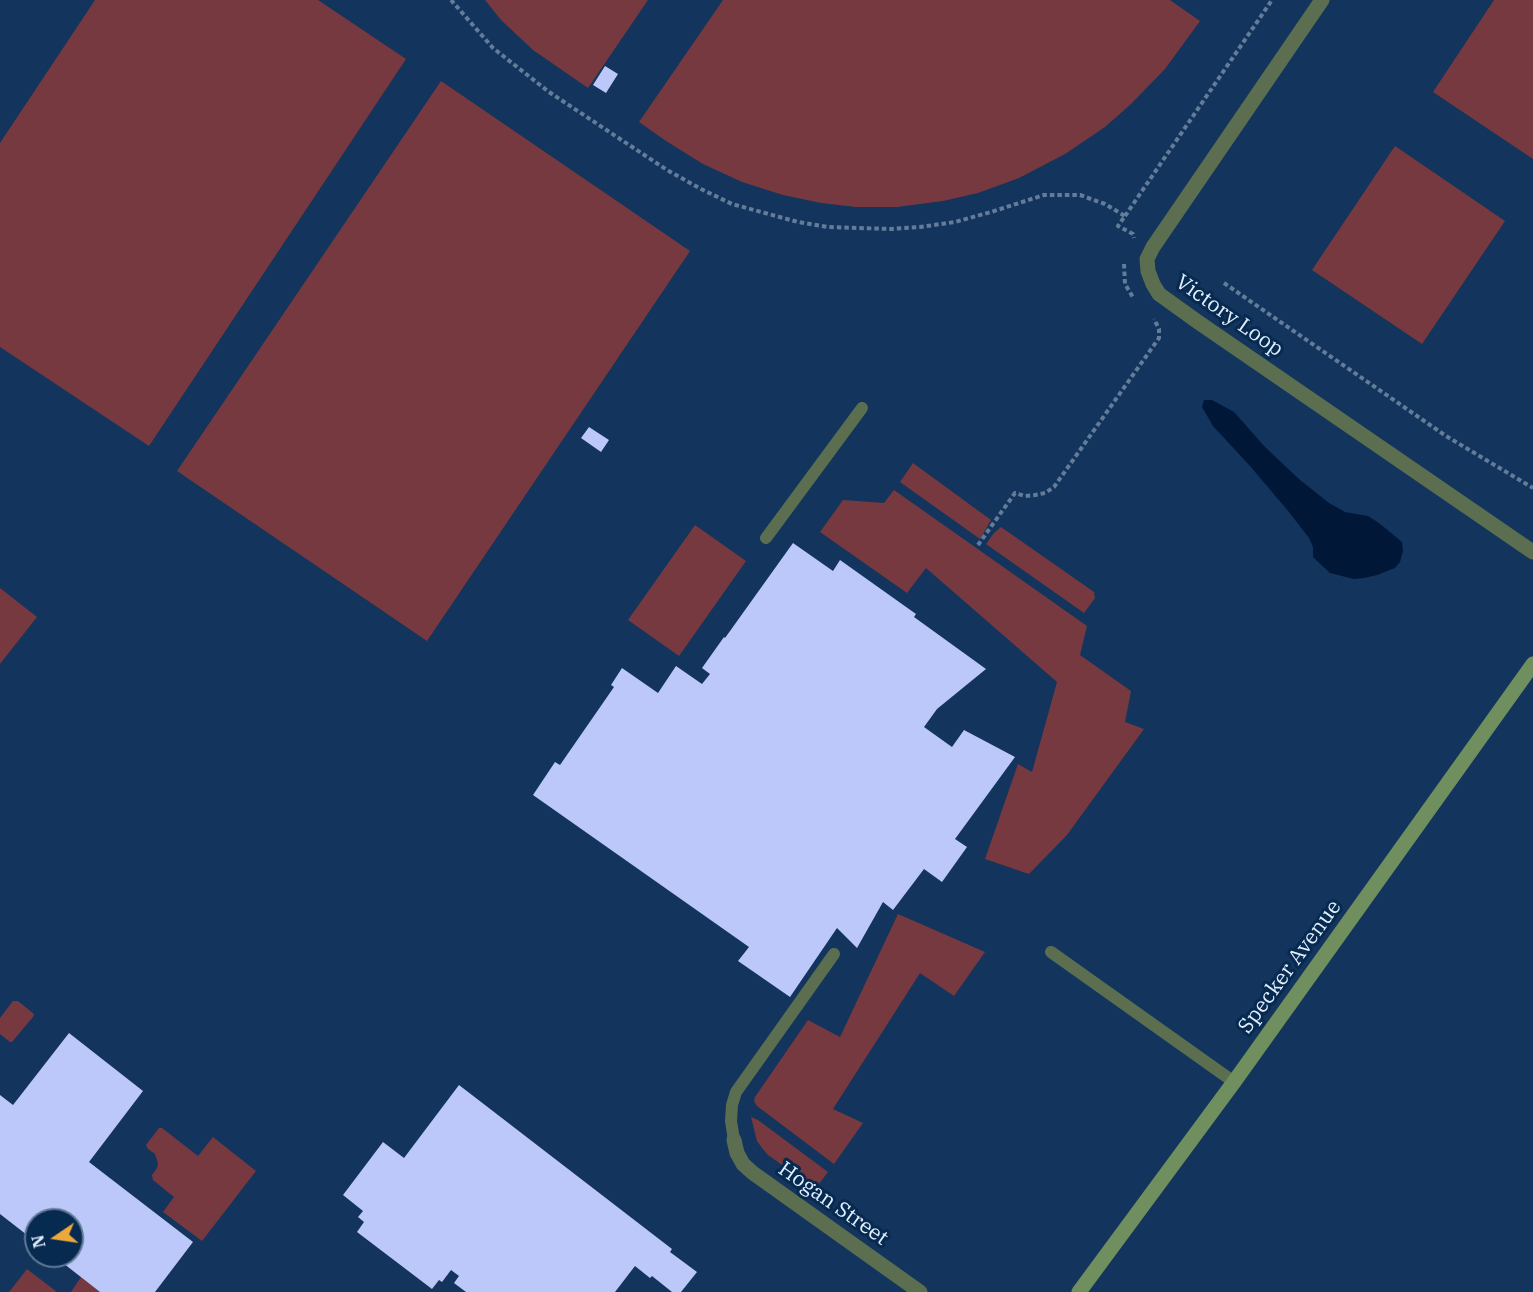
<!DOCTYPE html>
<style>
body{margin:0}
#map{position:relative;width:1533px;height:1292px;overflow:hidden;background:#13345c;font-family:"IBM Plex Serif",serif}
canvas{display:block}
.north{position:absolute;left:24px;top:1208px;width:60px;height:60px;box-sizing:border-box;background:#072a50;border:2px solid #5f7996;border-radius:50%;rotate:257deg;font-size:16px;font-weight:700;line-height:24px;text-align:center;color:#e3effe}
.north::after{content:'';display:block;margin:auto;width:21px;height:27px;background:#eda83b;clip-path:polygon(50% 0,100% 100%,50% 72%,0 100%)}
</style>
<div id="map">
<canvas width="1533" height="1292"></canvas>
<div class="north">N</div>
</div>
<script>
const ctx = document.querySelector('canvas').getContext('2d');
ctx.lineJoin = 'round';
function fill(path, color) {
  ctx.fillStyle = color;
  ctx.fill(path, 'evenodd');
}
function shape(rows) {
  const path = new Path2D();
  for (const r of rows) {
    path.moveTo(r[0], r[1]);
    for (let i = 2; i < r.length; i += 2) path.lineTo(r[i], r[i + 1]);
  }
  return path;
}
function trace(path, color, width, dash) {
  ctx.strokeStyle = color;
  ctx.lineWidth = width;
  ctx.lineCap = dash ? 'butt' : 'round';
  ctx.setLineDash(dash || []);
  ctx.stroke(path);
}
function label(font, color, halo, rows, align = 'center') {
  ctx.font = font + ' "IBM Plex Serif",serif';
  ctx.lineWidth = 6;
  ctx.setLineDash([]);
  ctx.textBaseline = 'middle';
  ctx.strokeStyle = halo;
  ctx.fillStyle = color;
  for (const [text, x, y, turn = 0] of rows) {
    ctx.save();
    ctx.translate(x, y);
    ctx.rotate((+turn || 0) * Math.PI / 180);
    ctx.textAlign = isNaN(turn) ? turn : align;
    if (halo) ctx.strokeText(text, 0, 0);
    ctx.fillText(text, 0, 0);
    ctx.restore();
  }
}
fill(shape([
 [95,0,318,0,406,59,149,446,0,347,0,143],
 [485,0,648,0,588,88,533,50,501,20],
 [723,0,1170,0,1200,21,1165,69,1131,104,1105,127,1065,154,1019,178,978,193,943,201,897,207,856,207,821,203,783,195,742,182,703,164,666,141,639,122],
 [1494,0,1533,0,1533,159,1433,92],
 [441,81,690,251,427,641,177,471],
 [1395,146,1505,221,1422,344,1312,270],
 [913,463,991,520,980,539,900,482],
 [894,490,1087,626,1080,655,1131,691,1125,722,1144,729,1067,835,1029,874,985,859,1018,764,1032,772,1057,682,926,568,907,593,820,532,843,500,884,503],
 [695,525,746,561,679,656,628,620],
 [1001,527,1094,592,1095,598,1084,613,986,544,994,533],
 [0,588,37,617,0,664],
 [898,914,985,952,954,996,920,973,833,1109,863,1123,834,1164,757,1106,754,1101,755,1097,808,1020,840,1037],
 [13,1001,18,1001,34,1014,33,1017,12,1042,10,1042,0,1034,0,1018],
 [751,1117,758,1120,828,1172,815,1189,768,1155,762,1148,757,1141],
 [159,1128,162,1128,198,1156,213,1137,256,1171,202,1241,163,1212,174,1197,153,1180,152,1175,157,1168,158,1163,155,1154,148,1149,146,1145],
 [27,1269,57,1292,9,1292],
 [81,1277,100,1292,71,1292]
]), '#773940');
fill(shape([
 [1204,400,1212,400,1234,412,1265,447,1300,480,1329,503,1345,512,1368,516,1379,523,1402,542,1403,551,1400,562,1395,568,1377,575,1364,578,1354,579,1330,573,1313,557,1313,547,1309,538,1289,512,1250,466,1213,426,1202,407]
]), '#001737');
fill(shape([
 [605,66,618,74,606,93,593,85],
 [589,427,609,440,601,452,581,438],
 [793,543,833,571,840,560,916,614,914,617,986,669,937,709,924,727,952,747,964,730,1015,757,955,839,967,847,942,882,924,869,893,910,883,902,857,948,837,928,790,997,738,961,749,947,533,795,555,762,560,765,614,687,611,685,622,668,658,693,676,666,702,684,710,674,702,668,724,637,725,638],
 [69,1033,143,1091,89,1162,193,1242,155,1292,100,1292,54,1256,72,1256,72,1220,36,1220,36,1242,0,1214,0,1095,13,1105],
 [459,1085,672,1249,670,1252,697,1272,681,1292,672,1292,652,1276,650,1278,635,1266,615,1292,466,1292,454,1283,459,1276,451,1270,442,1282,439,1280,432,1289,357,1232,364,1222,358,1217,363,1211,343,1195,383,1142,404,1158]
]), '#bcc8f9');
trace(shape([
 [451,0,493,48,549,92,667,170,701,189,732,204,798,222,828,227,891,229,920,227,955,222,991,212,1044,195,1080,195,1105,204,1125,216,1118,226,1133,234,1134,238],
 [1125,216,1272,0],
 [1124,264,1125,284,1134,299],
 [1224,283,1446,436,1533,488],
 [978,545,1015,493,1025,496,1035,495,1045,493,1054,487,1159,338,1159,329,1154,319]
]), '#637c9a', 4, [4.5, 3]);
trace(shape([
 [766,538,862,408],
 [1051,952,1234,1082],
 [734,1140,731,1121,732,1105,736,1092,834,954]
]), '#5b6f50', 12);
trace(shape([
 [1322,0,1153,247,1147,259,1148,271,1153,284,1159,294,1198,322,1533,552],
 [734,1140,737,1153,743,1164,753,1173,920,1292]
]), '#5b6f50', 15);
trace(shape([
 [1079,1292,1234,1082,1533,664]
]), '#708f5e', 15);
label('21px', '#e3effe', '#072a50', [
 ["Victory Loop",1229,316,35],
 ["Specker Avenue",1290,967,-54],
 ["Hogan Street",833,1204,35]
]);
</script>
